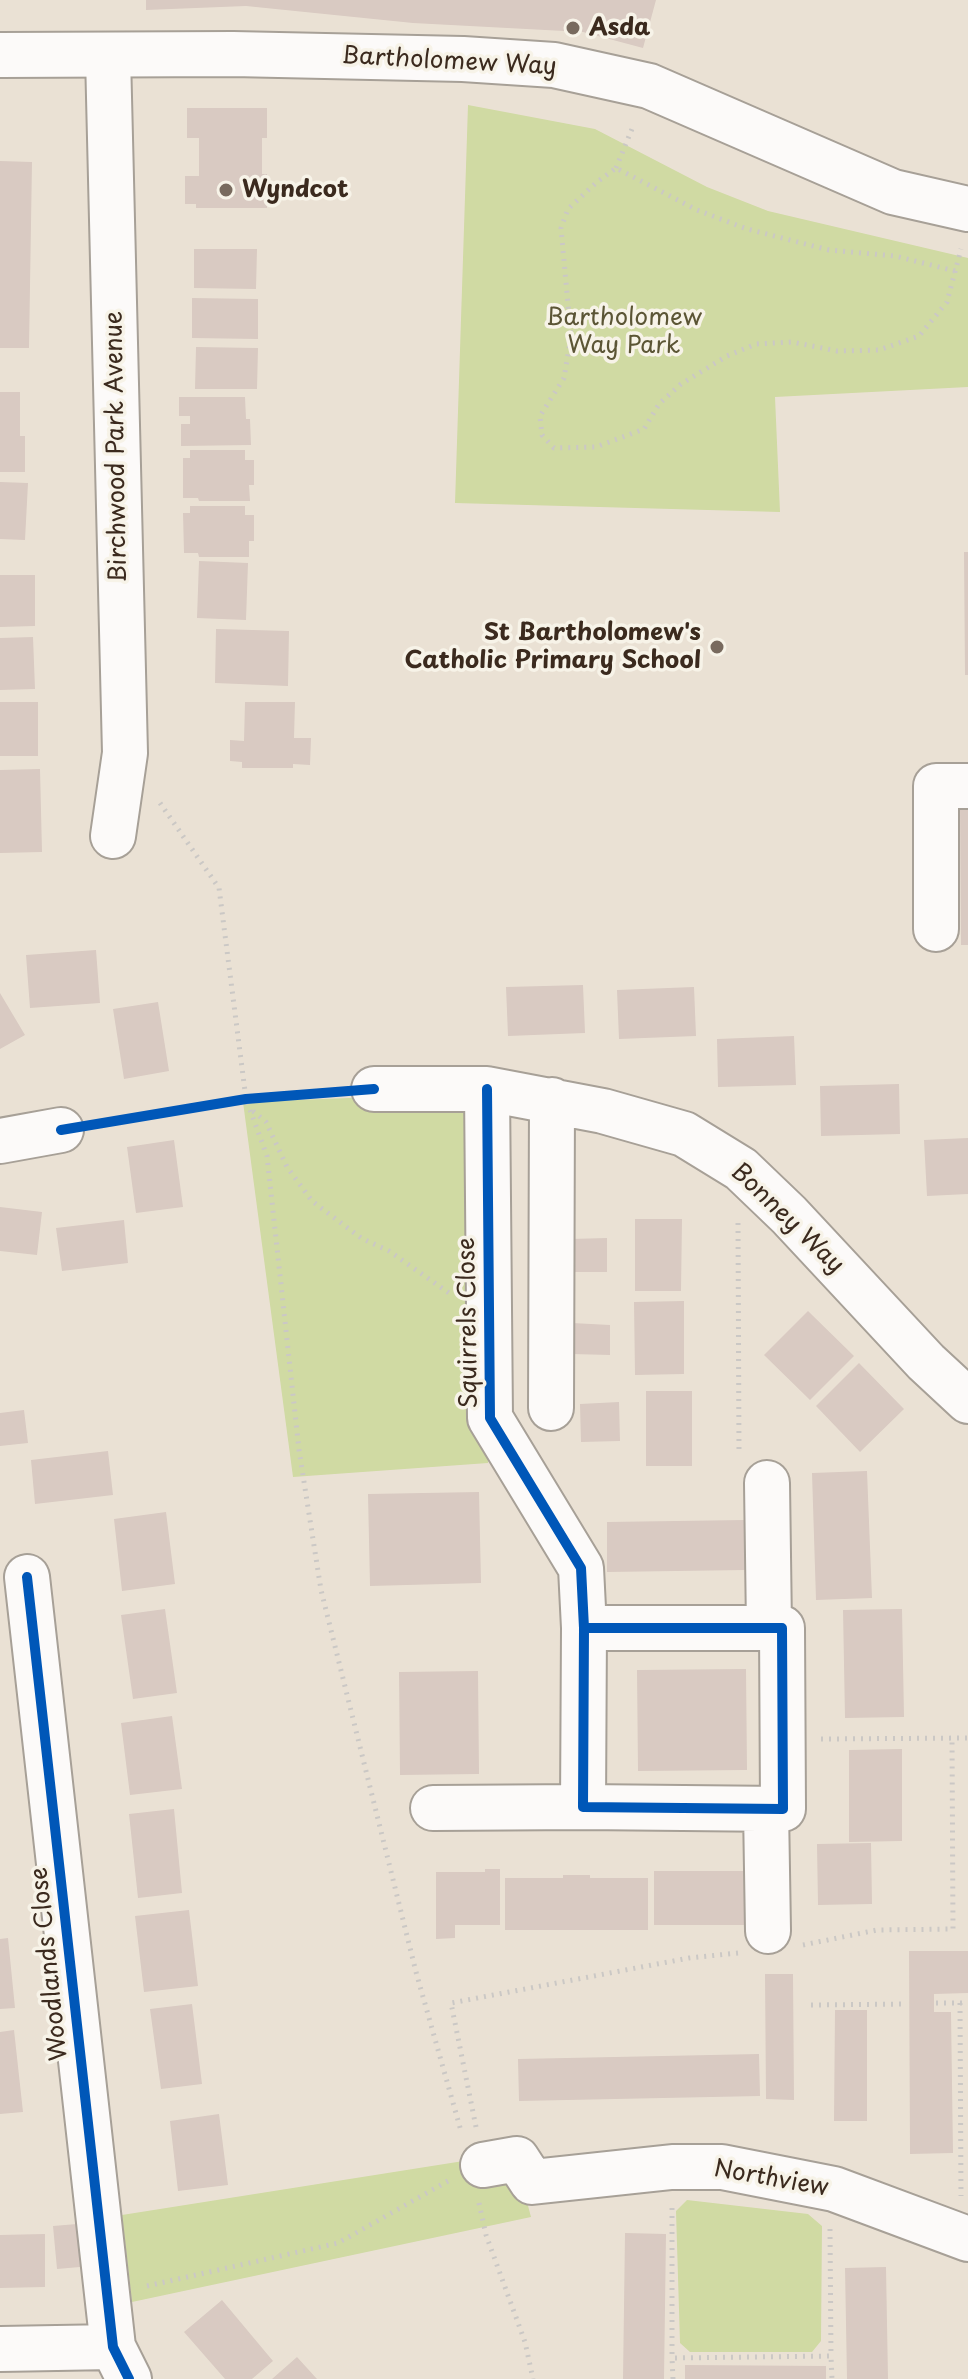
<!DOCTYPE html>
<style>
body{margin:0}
canvas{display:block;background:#eae1d4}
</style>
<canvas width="968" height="2379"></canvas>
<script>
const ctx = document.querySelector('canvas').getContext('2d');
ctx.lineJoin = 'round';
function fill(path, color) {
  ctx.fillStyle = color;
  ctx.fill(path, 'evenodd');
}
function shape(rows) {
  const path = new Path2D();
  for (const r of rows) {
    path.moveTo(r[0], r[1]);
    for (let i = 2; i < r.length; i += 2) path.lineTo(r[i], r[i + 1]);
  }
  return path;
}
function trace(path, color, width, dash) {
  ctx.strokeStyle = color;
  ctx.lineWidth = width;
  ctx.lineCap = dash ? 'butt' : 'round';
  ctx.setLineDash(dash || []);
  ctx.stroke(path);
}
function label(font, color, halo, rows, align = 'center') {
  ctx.font = font + ' "Playpen Sans",sans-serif';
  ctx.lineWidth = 7;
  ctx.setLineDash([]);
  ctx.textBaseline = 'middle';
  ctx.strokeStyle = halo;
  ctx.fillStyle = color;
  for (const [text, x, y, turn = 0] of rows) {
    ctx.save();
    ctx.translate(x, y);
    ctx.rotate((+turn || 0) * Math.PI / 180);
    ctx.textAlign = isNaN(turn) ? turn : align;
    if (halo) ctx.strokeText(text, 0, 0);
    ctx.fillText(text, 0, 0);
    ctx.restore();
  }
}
fill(shape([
 [468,105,595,129,707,187,768,211,968,258,968,387,775,397,780,512,455,503],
 [482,1093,488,1463,293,1477,243,1102],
 [514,2153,531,2217,132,2302,122,2215],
 [687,2200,808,2214,822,2226,821,2341,812,2352,690,2352,680,2343,676,2211]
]), '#d0daa3');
fill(shape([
 [146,0,656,0,643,48,583,32,413,23,246,6,146,10],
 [187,108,267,108,267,138,262,138,262,174,267,174,267,208,196,208,196,204,185,204,185,176,199,176,199,138,187,138],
 [0,161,32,162,29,348,0,348],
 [194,249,257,249,256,289,194,288],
 [192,298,258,299,258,339,192,338],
 [196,347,258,348,257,389,195,389],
 [0,392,20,392,20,436,25,436,25,472,0,472],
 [179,397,245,397,246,419,250,419,251,445,181,446,181,424,190,424,190,416,179,416],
 [190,450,245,450,245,460,254,460,254,485,249,485,250,501,199,501,198,498,183,498,183,458,190,458],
 [0,482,28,483,25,540,0,539],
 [190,506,245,506,245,515,254,515,254,541,249,541,249,557,199,557,198,553,184,553,183,513,190,513],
 [964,552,968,552,968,675,965,675],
 [199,561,248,563,246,620,197,618],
 [0,575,35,575,35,626,0,627],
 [216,629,289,631,288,686,215,683],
 [33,637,35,689,0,690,0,638],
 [0,702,38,702,38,756,0,756],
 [245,702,295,702,294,738,311,738,310,765,293,764,293,768,242,768,242,762,230,761,230,740,244,741],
 [40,769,42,852,0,853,0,770],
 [960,803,968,803,968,945,961,945],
 [96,950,100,1003,30,1008,26,955],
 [583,985,585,1033,508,1036,506,987],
 [694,987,696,1036,619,1039,617,990],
 [0,993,25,1035,0,1049],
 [158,1002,169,1071,124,1079,113,1009],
 [794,1036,796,1085,718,1087,717,1039],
 [899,1084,900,1134,821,1136,820,1086],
 [968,1138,968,1194,927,1196,924,1140],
 [174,1140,183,1207,136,1213,127,1147],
 [0,1207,42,1212,37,1255,0,1251],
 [635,1219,682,1219,681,1291,635,1291],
 [124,1220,128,1263,62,1271,56,1228],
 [607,1238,607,1272,570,1272,570,1239],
 [684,1301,684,1374,635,1375,634,1302],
 [808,1311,854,1356,810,1400,764,1355],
 [572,1323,610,1325,610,1355,571,1354],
 [859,1363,904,1409,860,1452,816,1406],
 [646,1391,692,1391,692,1466,646,1466],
 [619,1402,620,1441,581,1442,580,1404],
 [24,1410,28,1443,0,1446,0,1413],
 [108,1451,113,1495,35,1504,31,1460],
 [867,1471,872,1598,816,1600,812,1473],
 [479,1492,481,1583,370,1586,368,1494],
 [166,1512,175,1584,122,1591,114,1519],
 [745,1520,746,1570,607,1572,607,1522],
 [165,1609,177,1693,133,1699,121,1615],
 [902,1609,904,1717,845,1718,843,1610],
 [746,1669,747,1770,638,1771,637,1670],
 [478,1671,479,1774,400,1775,399,1672],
 [172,1716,182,1789,130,1795,121,1723],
 [902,1749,902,1841,849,1842,849,1750],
 [174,1809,182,1893,138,1898,129,1814],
 [871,1843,872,1904,818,1905,817,1844],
 [485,1869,500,1869,500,1925,455,1925,455,1938,436,1939,436,1872,485,1872],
 [654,1871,745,1871,744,1925,654,1925],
 [563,1875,590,1875,590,1878,648,1878,648,1930,505,1930,505,1878,563,1878],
 [189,1910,198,1986,144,1992,135,1916],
 [8,1938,15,2008,0,2009,0,1939],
 [909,1951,968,1951,968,1993,934,1994,934,2012,951,2012,953,2153,910,2154],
 [765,1974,793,1974,794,2100,766,2099],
 [192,2004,202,2084,161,2089,150,2009],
 [835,2010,867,2010,867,2121,834,2121],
 [14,2030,23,2112,0,2114,0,2032],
 [759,2054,760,2096,519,2101,518,2059],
 [219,2114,228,2185,178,2191,170,2121],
 [77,2224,80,2267,57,2269,53,2226],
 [625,2233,666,2234,664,2379,623,2379],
 [45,2234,45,2287,0,2288,0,2235],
 [886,2267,888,2379,847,2379,845,2268],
 [222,2300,273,2361,252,2379,225,2379,184,2332],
 [297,2357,317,2379,272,2379],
 [685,2365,826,2366,826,2379,685,2379]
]), '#d9cac2');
const minor = shape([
 [108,56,125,753,113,836],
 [936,929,936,786,968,786],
 [374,1089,487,1089,603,1111,684,1134,741,1169,789,1215,926,1362,968,1401],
 [487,1089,490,1418,581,1568,584,1628,782,1628,783,1809,583,1807,584,1628],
 [0,1141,61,1130],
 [551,1408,552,1100],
 [767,1483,769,1627],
 [27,1577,113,2347,129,2379],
 [433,1808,583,1807],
 [766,1809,768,1931],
 [483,2165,517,2159,532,2182,672,2167,722,2167,834,2189,968,2239],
 [0,2349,113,2347]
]);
const major = shape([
 [0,55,233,54,463,59,554,65,649,86,893,192,968,209]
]);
trace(minor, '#a7a097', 48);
trace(major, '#a7a097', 48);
trace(shape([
 [616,168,634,124],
 [955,271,895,256,829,250,747,229,697,210,616,168,597,182,568,209,561,228,571,337,564,378,540,416,542,435,554,448,596,447,644,429,659,404,681,384,727,356,756,344,792,342,837,351,879,350,919,336,947,302,961,249],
 [160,803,219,888,246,1099,267,1156,299,1450,321,1590,416,1972,461,2131],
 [253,1111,266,1122,287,1167,312,1201,361,1238,389,1251,449,1293],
 [738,1223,739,1453],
 [821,1739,968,1738],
 [803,1945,877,1930,953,1929,952,1738],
 [936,2003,960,2003,961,2196],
 [960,2003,968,2003],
 [811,2005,907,2004],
 [476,2127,451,2003,689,1958,738,1953],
 [479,2203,486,2235,525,2342,533,2379],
 [672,2208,672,2358],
 [830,2229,831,2356],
 [147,2286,338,2243,448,2181],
 [673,2379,672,2358,831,2356,832,2379]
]), '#cbc8c5', 5, [2, 6]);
trace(minor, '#fcfaf9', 44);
trace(major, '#fcfaf9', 44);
trace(shape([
 [487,1089,490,1418,581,1568,584,1628,782,1628,783,1809,583,1807,584,1628],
 [61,1130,246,1099,374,1089],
 [27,1577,113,2347,129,2379]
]), '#0057b8', 10);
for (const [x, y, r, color] of [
 [573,28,8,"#786a5e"],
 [226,190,8,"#786a5e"],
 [717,647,8,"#786a5e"]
]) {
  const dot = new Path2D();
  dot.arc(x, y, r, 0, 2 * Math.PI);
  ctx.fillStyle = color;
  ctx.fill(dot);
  trace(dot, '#f7f3e8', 3);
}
label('bold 24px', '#3b2a1e', '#f7f3e8', [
 ["Asda",589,28],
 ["Wyndcot",242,190],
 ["St Bartholomew's",701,633,"right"],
 ["Catholic Primary School",701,661,"right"]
], 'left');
label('24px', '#3b2a1e', '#f7f3e8', [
 ["Bartholomew Way",449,62,3],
 ["Birchwood Park Avenue",117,447,-91],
 ["Bonney Way",787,1219,44],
 ["Squirrels Close",469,1323,-91],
 ["Woodlands Close",50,1964,-96],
 ["Northview",771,2179,10]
]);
label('24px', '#5b5535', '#f7f3e8', [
 ["Bartholomew",624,318],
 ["Way Park",624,346]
]);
</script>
